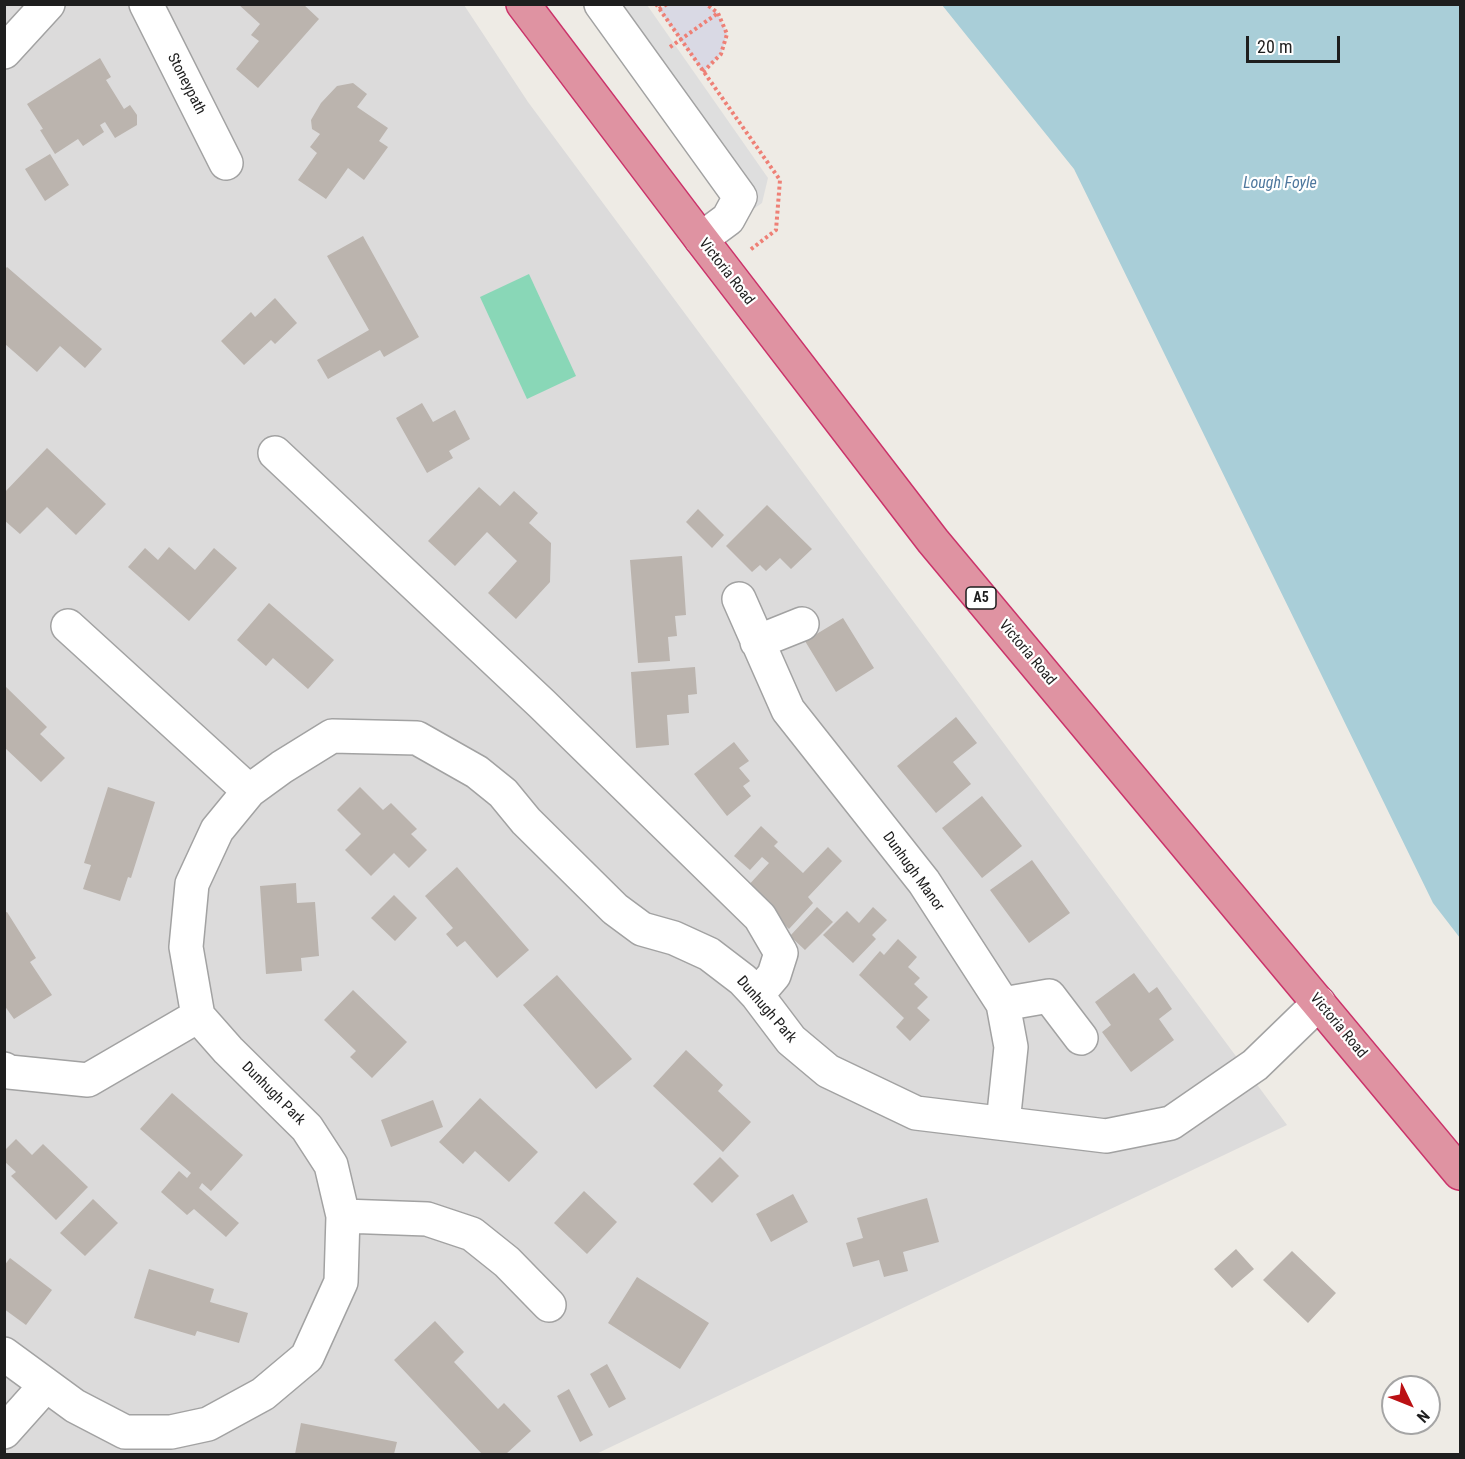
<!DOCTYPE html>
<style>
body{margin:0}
#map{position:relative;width:1465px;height:1459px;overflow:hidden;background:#eeebe5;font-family:"Roboto Condensed",sans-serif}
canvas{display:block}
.frame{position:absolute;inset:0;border:6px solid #1e1e1e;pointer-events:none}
.north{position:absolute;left:1381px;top:1375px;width:60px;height:60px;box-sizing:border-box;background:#fff;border:2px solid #a5a5a5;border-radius:50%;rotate:133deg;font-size:16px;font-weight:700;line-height:24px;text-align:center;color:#1e1e1e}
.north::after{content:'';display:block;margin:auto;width:21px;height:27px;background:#bb1114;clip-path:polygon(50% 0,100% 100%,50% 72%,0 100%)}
.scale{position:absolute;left:1246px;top:36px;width:94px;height:27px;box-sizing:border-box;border:3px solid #1e1e1e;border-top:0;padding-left:8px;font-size:18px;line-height:21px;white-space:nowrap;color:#1e1e1e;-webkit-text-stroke:4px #fff;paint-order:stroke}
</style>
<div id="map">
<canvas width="1465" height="1459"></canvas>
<div class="frame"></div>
<div class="north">N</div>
<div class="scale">20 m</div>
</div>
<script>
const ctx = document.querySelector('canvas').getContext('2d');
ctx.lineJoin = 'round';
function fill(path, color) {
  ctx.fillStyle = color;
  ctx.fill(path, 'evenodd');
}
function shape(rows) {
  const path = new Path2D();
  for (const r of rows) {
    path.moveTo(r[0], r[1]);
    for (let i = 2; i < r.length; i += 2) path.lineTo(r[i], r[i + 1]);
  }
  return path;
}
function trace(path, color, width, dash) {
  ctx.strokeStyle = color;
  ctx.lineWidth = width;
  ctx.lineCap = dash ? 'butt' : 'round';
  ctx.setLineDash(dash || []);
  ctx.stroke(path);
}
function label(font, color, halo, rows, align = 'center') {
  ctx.font = font + ' "Roboto Condensed",sans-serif';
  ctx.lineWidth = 4.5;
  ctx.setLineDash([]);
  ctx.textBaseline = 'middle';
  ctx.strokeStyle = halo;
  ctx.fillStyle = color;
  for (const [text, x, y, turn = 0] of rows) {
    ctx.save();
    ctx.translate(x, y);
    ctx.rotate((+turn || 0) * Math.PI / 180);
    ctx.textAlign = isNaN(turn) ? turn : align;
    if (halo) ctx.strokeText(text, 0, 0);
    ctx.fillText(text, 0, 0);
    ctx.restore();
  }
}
fill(shape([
 [5,5,464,5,528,102,1287,1125,596,1454,5,1454]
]), '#dcdbdb');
fill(shape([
 [529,274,576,376,527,399,480,297]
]), '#89d7b7');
fill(shape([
 [585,5,647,5,768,178,762,203,741,218]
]), '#dedede');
fill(shape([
 [667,5,706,5,718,13,727,34,721,54,703,72,659,9]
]), '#d9d9e4');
fill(shape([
 [942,5,1460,5,1460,938,1433,903,1074,169]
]), '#a9ced8');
fill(shape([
 [238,4,303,4,319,19,258,88,236,69,259,41,251,35,260,24],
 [100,58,111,77,106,80,124,109,130,105,137,115,137,125,115,138,105,122,100,125,104,132,83,146,78,139,55,154,40,130,43,129,27,104],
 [353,83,367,94,357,107,388,128,379,141,388,147,364,180,348,168,326,199,298,180,317,153,310,147,320,134,312,129,311,120,321,103,337,86],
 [50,154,69,185,45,201,25,169],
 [363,236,419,337,384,357,380,350,328,379,317,360,369,330,327,256],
 [7,267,102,349,85,368,60,346,37,372,5,344,5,269],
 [275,298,297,323,275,344,271,340,244,365,221,341,251,312,255,317],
 [422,403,433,422,455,410,470,439,449,451,453,458,427,473,396,418],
 [47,448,106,504,76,535,47,507,20,534,4,520,4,493],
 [479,487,500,506,514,491,538,513,529,523,551,543,550,582,516,619,488,593,517,561,487,532,455,566,428,541],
 [767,505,812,549,791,569,780,558,766,571,760,565,752,572,726,546],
 [698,509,724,535,712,548,686,522],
 [169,547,195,570,214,548,237,568,189,621,128,567,145,548,158,560],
 [682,556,686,615,675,616,677,636,668,637,670,661,638,663,630,560],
 [269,603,334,660,308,689,273,658,266,666,237,640],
 [843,618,874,668,836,692,805,641],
 [695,667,697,694,688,695,689,713,667,715,669,745,636,748,631,672],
 [4,685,47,727,40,734,65,758,41,782,4,747],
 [956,717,977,743,953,762,971,784,936,813,897,766],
 [734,742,749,761,739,768,750,781,743,786,751,796,727,816,694,774],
 [108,787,155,802,131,878,128,877,120,901,83,889,91,865,84,863],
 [360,787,383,810,391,803,417,829,411,834,427,850,409,868,394,853,371,876,345,850,361,834,337,810],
 [982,796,1022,846,982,878,942,828],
 [761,826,778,842,774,846,803,873,828,847,842,861,808,897,813,903,789,929,746,888,769,863,762,857,750,870,734,856],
 [1032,860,1070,913,1029,943,990,890],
 [457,867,529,950,497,978,465,941,457,947,446,934,453,928,425,896],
 [296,883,297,903,315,902,319,956,301,958,302,971,266,974,260,886],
 [394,895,417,918,395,941,371,918],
 [817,907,833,922,805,950,790,936],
 [873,907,887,920,872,935,876,939,853,963,823,935,847,911,859,923],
 [7,912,36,958,30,962,52,995,14,1019,4,1005,4,913],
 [898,939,917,957,908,967,920,978,914,984,928,997,917,1008,930,1020,910,1041,896,1027,904,1018,859,975,880,951,884,955],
 [1134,973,1149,993,1157,987,1172,1009,1159,1019,1174,1040,1131,1072,1102,1032,1111,1025,1095,1002],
 [557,975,632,1059,596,1089,523,1005],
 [353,990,407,1042,372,1078,350,1057,356,1051,324,1020],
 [686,1050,723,1085,718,1091,751,1122,723,1152,653,1086],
 [172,1093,243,1155,211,1191,202,1183,199,1188,239,1223,226,1237,194,1209,187,1215,161,1192,179,1171,187,1178,191,1173,140,1129],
 [480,1098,538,1152,509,1182,475,1151,463,1164,439,1142],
 [433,1100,443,1127,391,1147,381,1120],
 [16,1139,32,1155,43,1144,88,1187,56,1220,11,1176,16,1172,4,1161,4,1151],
 [720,1157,739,1176,712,1203,693,1184],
 [584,1191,617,1222,587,1254,554,1223],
 [793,1194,808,1222,771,1242,756,1214],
 [927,1198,939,1242,903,1252,908,1271,884,1277,879,1260,853,1267,846,1243,863,1238,857,1218],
 [93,1199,118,1223,85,1256,60,1233],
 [1236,1249,1254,1269,1232,1288,1214,1269],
 [1292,1251,1336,1293,1308,1323,1263,1280],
 [10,1258,52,1290,26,1325,4,1309,4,1266],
 [149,1269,214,1289,210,1302,248,1313,239,1343,197,1331,195,1336,134,1318],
 [637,1277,709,1323,680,1369,608,1323],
 [435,1321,464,1352,454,1362,498,1409,504,1403,531,1431,506,1454,482,1454,394,1360],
 [607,1364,626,1399,609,1408,590,1374],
 [569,1389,593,1435,580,1442,557,1396],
 [301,1423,397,1442,394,1454,295,1454]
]), '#bbb4ae');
const minor = shape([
 [146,4,226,163],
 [601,4,740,197,728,219,701,239],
 [4,52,48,4],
 [275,453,542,704,760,917,781,953,774,975,757,995],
 [739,599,788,710,924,882,1003,1004,1011,1047,1003,1123],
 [68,626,249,791],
 [757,642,802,624],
 [1003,1004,1049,996,1081,1038],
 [4,1069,9,1072,88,1080,198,1016],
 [343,1216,427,1219,472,1234,507,1262,549,1305],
 [4,1354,75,1406,125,1432,171,1432,208,1424,263,1394,307,1357,341,1282,343,1216,331,1165,307,1128,228,1050,198,1016,186,947,192,884,217,830,249,791,282,767,332,736,417,738,477,772,503,793,526,821,615,909,642,929,674,938,709,954,743,980,757,995,791,1040,828,1071,916,1113,1106,1136,1171,1123,1255,1065,1319,1003],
 [4,1432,46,1385]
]);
const highway = shape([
 [523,4,701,239,933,541,1460,1173]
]);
trace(minor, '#a2a2a2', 36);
trace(highway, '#cb336a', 36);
trace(shape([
 [656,4,780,180,776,230,750,250],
 [659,9,667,4],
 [670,47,718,13],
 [703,72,721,54,727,34,718,13,706,4]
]), '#ee8076', 4, [3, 3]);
trace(minor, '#fff', 33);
trace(highway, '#df93a2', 33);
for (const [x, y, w] of [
 [981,598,30]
]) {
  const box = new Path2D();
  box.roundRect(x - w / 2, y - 11, w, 22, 4.5);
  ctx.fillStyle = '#fff';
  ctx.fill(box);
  trace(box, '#1e1e1e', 1.5);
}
label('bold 14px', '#1e1e1e', null, [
 ["A5",981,598]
]);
label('15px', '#1e1e1e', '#fff', [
 ["Stoneypath",186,84,63],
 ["Victoria Road",726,272,52],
 ["Victoria Road",1027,653,50],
 ["Dunhugh Manor",913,872,54],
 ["Dunhugh Park",766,1010,49],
 ["Victoria Road",1338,1026,50],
 ["Dunhugh Park",273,1094,45]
]);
label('italic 16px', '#4f789e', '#fff', [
 ["Lough Foyle",1280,184]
]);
</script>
